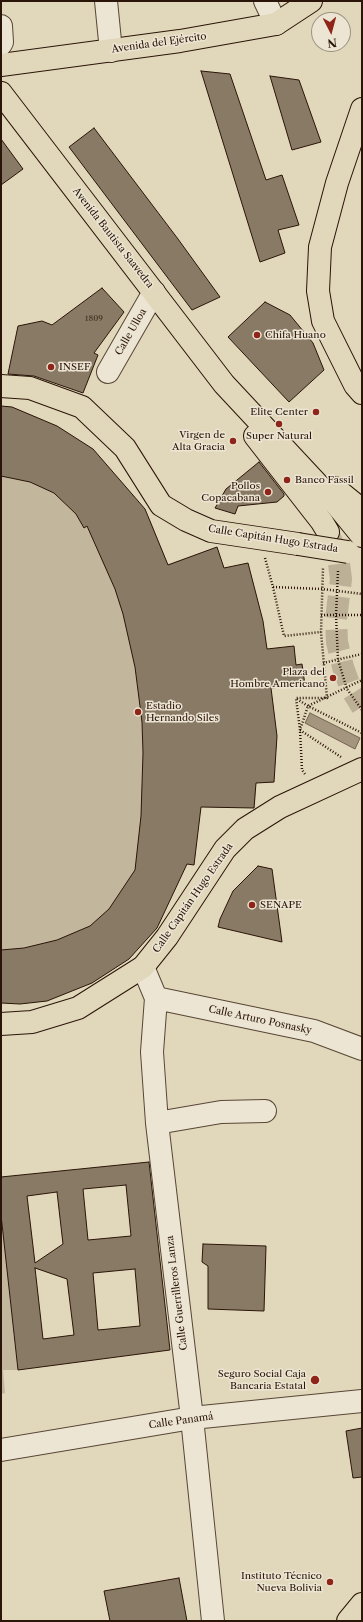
<!DOCTYPE html>
<meta charset="utf-8">
<style>
body{margin:0}
#map{position:relative;width:363px;height:1622px;overflow:hidden;background:#e1d7bb;font-family:"Libre Caslon Text",serif}
canvas{display:block}
.frame{position:absolute;inset:0;border:2px solid #2a1508;pointer-events:none}
.north{position:absolute;left:311px;top:12px;width:40px;height:40px;box-sizing:border-box;background:#ece5d3;border:1px solid #9e9282;border-radius:50%;rotate:174deg;font-size:11px;font-weight:700;line-height:16px;text-align:center;color:#2a1508}
.north::after{content:'';display:block;margin:auto;width:14px;height:18px;background:#8f2418;clip-path:polygon(50% 0,100% 100%,50% 72%,0 100%)}
</style>
<div id="map">
<canvas width="363" height="1622"></canvas>
<div class="frame"></div>
<div class="north">N</div>
</div>
<script>
const ctx = document.querySelector('canvas').getContext('2d');
ctx.lineJoin = 'round';
function fill(path, color) {
  ctx.fillStyle = color;
  ctx.fill(path, 'evenodd');
}
function shape(rows) {
  const path = new Path2D();
  for (const r of rows) {
    path.moveTo(r[0], r[1]);
    for (let i = 2; i < r.length; i += 2) path.lineTo(r[i], r[i + 1]);
  }
  return path;
}
function trace(path, color, width, dash) {
  ctx.strokeStyle = color;
  ctx.lineWidth = width;
  ctx.lineCap = dash ? 'butt' : 'round';
  ctx.setLineDash(dash || []);
  ctx.stroke(path);
}
function label(font, color, halo, rows, align = 'center') {
  ctx.font = font + ' "Libre Caslon Text",serif';
  ctx.lineWidth = 3;
  ctx.setLineDash([]);
  ctx.textBaseline = 'middle';
  ctx.strokeStyle = halo;
  ctx.fillStyle = color;
  for (const [text, x, y, turn = 0] of rows) {
    ctx.save();
    ctx.translate(x, y);
    ctx.rotate((+turn || 0) * Math.PI / 180);
    ctx.textAlign = isNaN(turn) ? turn : align;
    if (halo) ctx.strokeText(text, 0, 0);
    ctx.fillText(text, 0, 0);
    ctx.restore();
  }
}
fill(shape([
 [1,406,12,407,57,426,93,449,135,497,126,502,137,523,149,517,168,564,217,547,224,568,248,563,263,621,268,656,275,648,294,646,296,665,302,664,305,685,280,687,277,670,269,671,277,736,274,783,256,783,255,808,201,807,194,865,181,864,157,928,129,959,92,983,47,1001,20,1004,1,1003],
 [1,1215,18,1370,3,1370,5,1393,1,1394]
]), '#c2b69d');
const water = shape([
 [310,713,360,738,355,749,305,723,310,713]
]);
fill(water, '#a3957e');
trace(water, '#73624f', 1);
const building = shape([
 [201,71,230,74,266,180,282,175,299,225,278,230,285,253,260,262,201,71],
 [270,76,299,80,321,142,292,150,270,76],
 [94,128,178,239,220,297,192,310,69,147,94,128],
 [1,139,23,169,1,185,1,139],
 [102,288,124,312,94,353,98,355,83,393,34,376,8,374,18,326,42,321,52,325,102,288],
 [265,302,290,315,313,343,324,370,289,402,228,337,265,302],
 [1,406,12,407,57,426,93,449,145,509,168,565,217,547,224,568,248,563,263,621,267,649,294,646,296,665,302,664,305,685,271,688,277,736,274,782,256,783,254,808,201,807,194,865,187,864,157,928,129,959,92,983,47,1001,20,1004,1,1003,1,950,24,948,57,940,90,926,109,909,135,870,141,816,143,753,142,722,135,667,123,614,115,589,87,526,84,528,76,514,54,493,30,482,1,476,1,406],
 [259,462,284,494,284,496,277,502,238,506,235,514,215,508,226,489,259,462],
 [258,866,272,869,282,942,218,927,220,919,233,891,258,866],
 [149,1162,170,1350,18,1370,1,1215,1,1177,149,1162],
 [126,1185,131,1236,88,1240,83,1189,126,1185],
 [57,1192,63,1244,35,1263,27,1196,57,1192],
 [35,1268,67,1279,74,1335,43,1339,35,1268],
 [135,1269,140,1326,98,1330,93,1273,135,1269],
 [203,1244,266,1246,264,1311,208,1309,208,1266,202,1262,203,1244],
 [362,1428,362,1477,353,1478,346,1431,362,1428],
 [179,1578,187,1621,110,1621,104,1591,179,1578]
]);
fill(building, '#897a65');
trace(building, '#2a1508', 1);
trace(shape([
 [328,533,338,556,341,579,336,619,337,642,343,667,351,689,362,707]
]), '#bcb097', 22, [22, 11]);
const minor = shape([
 [106,1,111,51],
 [265,1,276,24],
 [1,26,2,42,1,44],
 [108,372,154,292],
 [143,967,156,998,152,1052,157,1123,192,1418,213,1621],
 [156,998,314,1031,362,1049],
 [157,1123,221,1112,265,1111],
 [1,1450,192,1418,362,1401]
]);
const major = shape([
 [1,65,180,41,276,24,311,1],
 [1,93,224,384,336,504,362,536],
 [362,109,337,183,320,247,318,291,323,321,355,385,362,393],
 [1,386,30,388,82,407,125,448,161,505,186,520,211,531,298,544],
 [255,436,322,522,328,532],
 [335,488,362,510],
 [1,1024,32,1022,78,1008,143,967,167,937,225,849,245,829,280,807,362,769],
 [348,1621,362,1604]
]);
trace(minor, '#584635', 24);
trace(major, '#2a1508', 24);
trace(shape([
 [265,558,273,587,284,636,321,632],
 [338,571,336,615,338,660,347,689,362,710],
 [273,587,322,589,362,594],
 [321,615,362,615],
 [323,663,362,654],
 [297,699,308,706,362,733],
 [341,757,300,730,308,706,362,680],
 [305,774,302,770,300,730,296,698,327,698,321,632,323,568]
]), '#2a1508', 2.5, [1, 2]);
trace(minor, '#ece5d3', 22);
trace(major, '#e1d7bb', 22);
const majorBridge = shape([
 [298,544,348,552]
]);
trace(majorBridge, '#2a1508', 24, []);
trace(majorBridge, '#e1d7bb', 22);
for (const [x, y, r, color] of [
 [257,335,4,"#8f2418"],
 [51,367,4,"#8f2418"],
 [316,412,4,"#8f2418"],
 [279,424,4,"#8f2418"],
 [233,441,4,"#8f2418"],
 [287,480,4,"#8f2418"],
 [268,492,4,"#8f2418"],
 [333,678,4,"#8f2418"],
 [138,712,4,"#8f2418"],
 [252,905,4,"#8f2418"],
 [315,1380,5,"#8f2418"],
 [330,1582,4,"#8f2418"]
]) {
  const dot = new Path2D();
  dot.arc(x, y, r, 0, 2 * Math.PI);
  ctx.fillStyle = color;
  ctx.fill(dot);
  trace(dot, '#ece5d3', 1.5);
}
label('8px', '#422e1f', null, [
 ["1809",94,319]
]);
label('10px', '#2a1508', '#ece5d3', [
 ["Avenida del Ejército",159,43,-8],
 ["Avenida Bautista Saavedra",113,238,52],
 ["Calle Ulloa",131,332,-60],
 ["Calle Capitán Hugo Estrada",273,539,9],
 ["Calle Capitán Hugo Estrada",193,898,-55],
 ["Calle Arturo Posnasky",260,1020,12],
 ["Calle Guerrilleros Lanza",177,1293,-97],
 ["Calle Panamá",181,1421,-8]
]);
label('10px', '#2a1508', '#ece5d3', [
 ["Chifa Huano",265,335,"left"],
 ["INSEF",59,367,"left"],
 ["Elite Center",308,412],
 ["Virgen de",225,435],
 ["Alta Gracia",225,447],
 ["Super Natural",279,436,"center"],
 ["Banco Fassil",295,480,"left"],
 ["Pollos",260,486],
 ["Copacabana",260,498],
 ["Plaza del",325,672],
 ["Hombre Americano",325,684],
 ["Estadio",146,706,"left"],
 ["Hernando Siles",146,718,"left"],
 ["SENAPE",260,905,"left"],
 ["Seguro Social Caja",306,1374],
 ["Bancaria Estatal",306,1386],
 ["Instituto Técnico",322,1576],
 ["Nueva Bolivia",322,1588]
], 'right');
</script>
